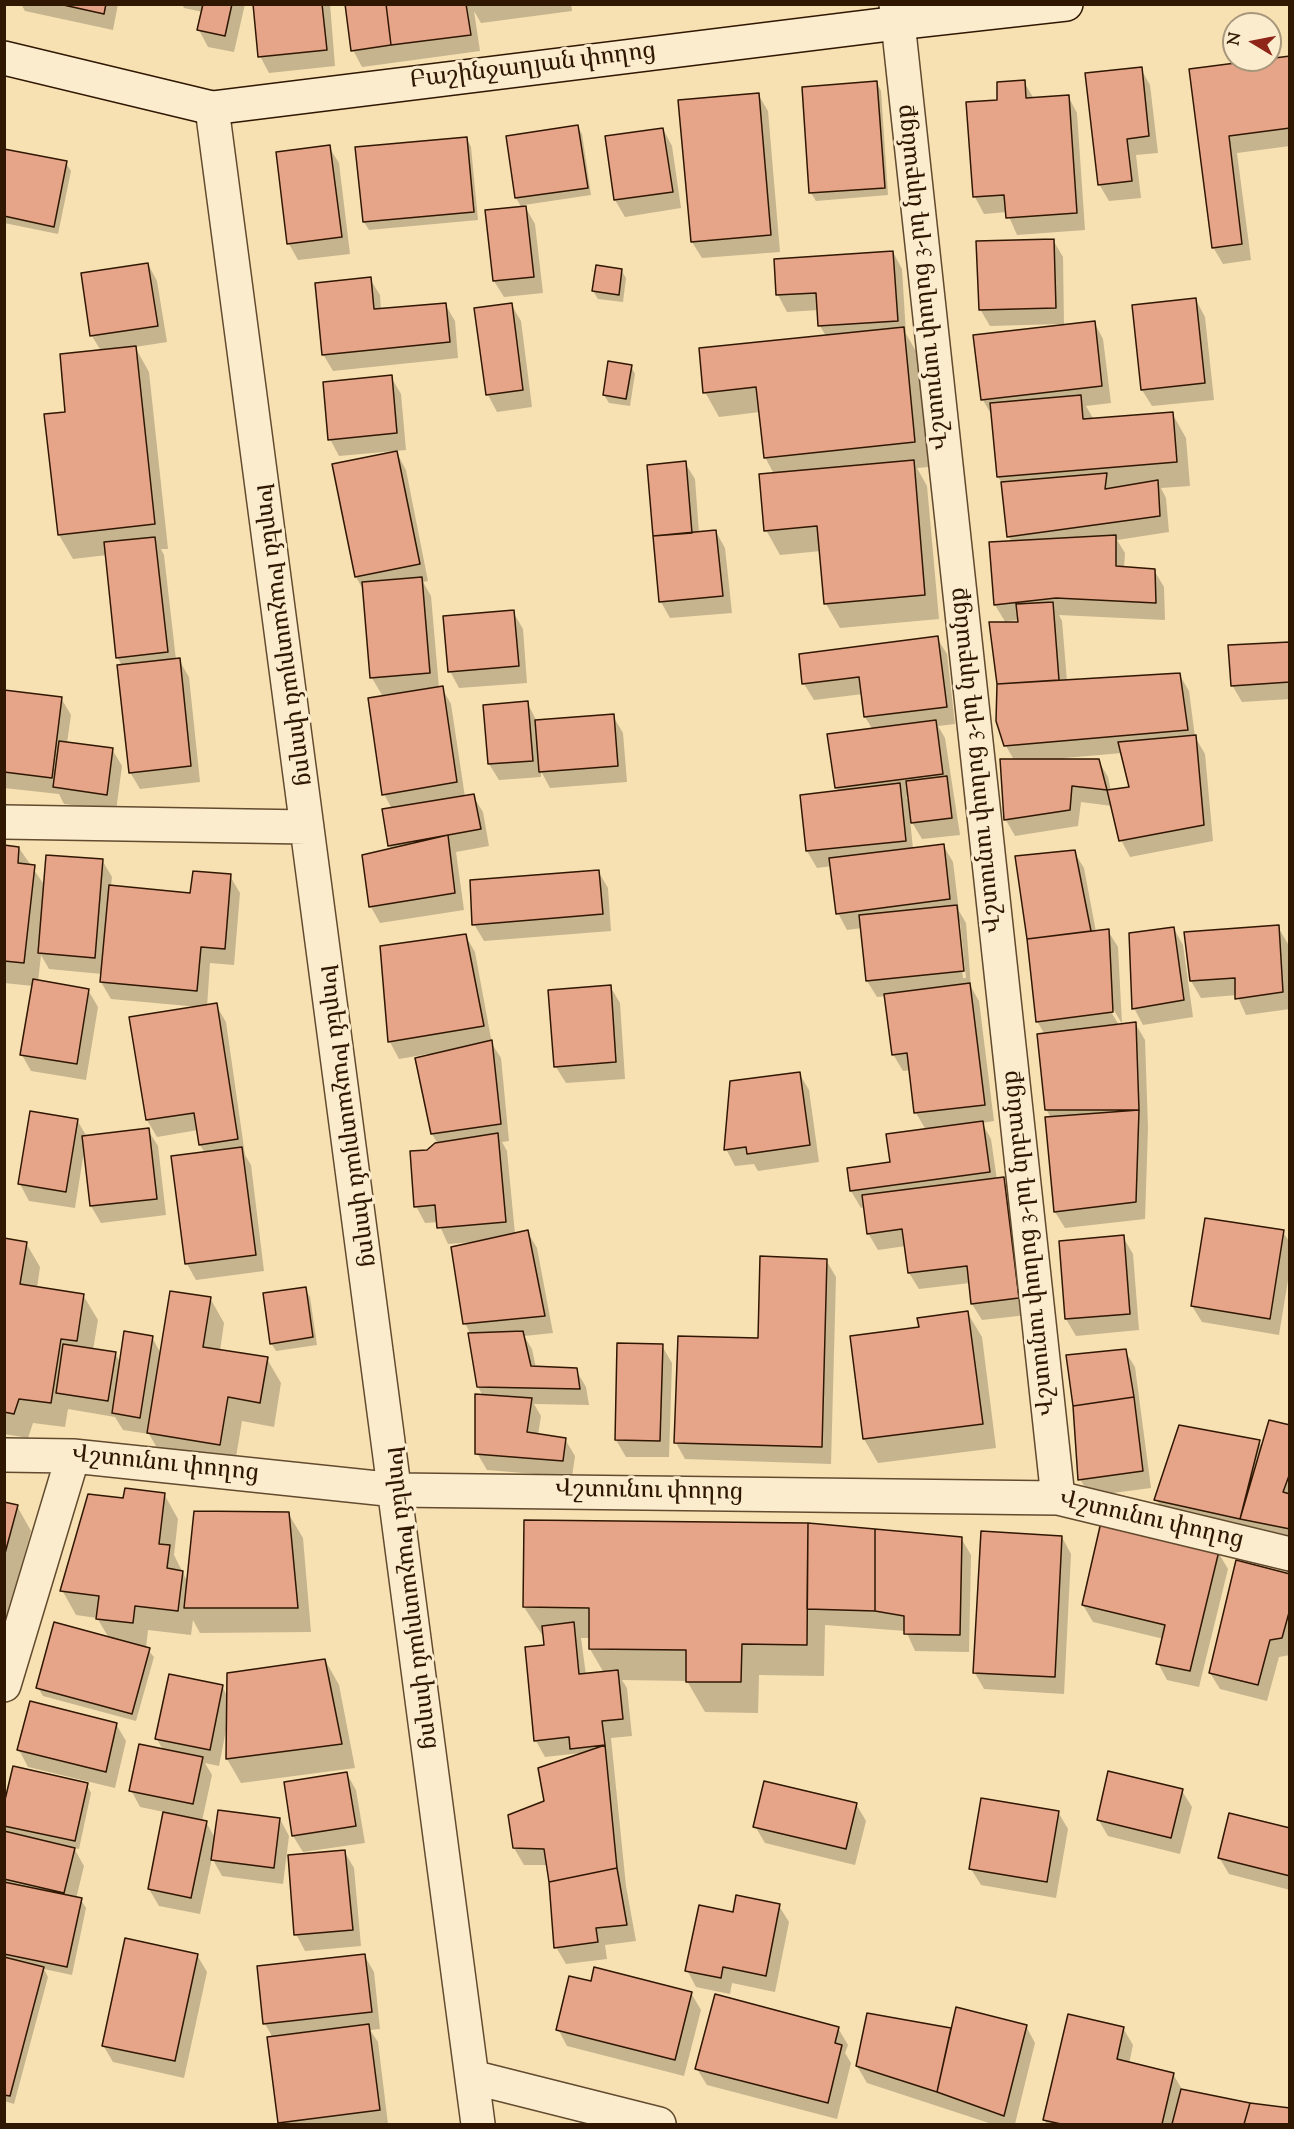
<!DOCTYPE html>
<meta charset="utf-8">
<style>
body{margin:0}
#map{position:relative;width:1294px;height:2129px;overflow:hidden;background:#f7e1b2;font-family:"Sorts Mill Goudy",serif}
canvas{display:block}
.frame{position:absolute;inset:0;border:6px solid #301702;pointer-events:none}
.north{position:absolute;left:1222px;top:12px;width:60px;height:60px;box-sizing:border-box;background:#faeccd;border:2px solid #a9977c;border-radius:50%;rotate:280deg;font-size:16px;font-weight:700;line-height:24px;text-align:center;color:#301702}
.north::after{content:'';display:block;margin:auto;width:21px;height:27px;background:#8f2418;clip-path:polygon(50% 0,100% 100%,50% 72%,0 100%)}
</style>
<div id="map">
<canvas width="1294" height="2129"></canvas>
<div class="frame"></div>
<div class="north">N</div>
</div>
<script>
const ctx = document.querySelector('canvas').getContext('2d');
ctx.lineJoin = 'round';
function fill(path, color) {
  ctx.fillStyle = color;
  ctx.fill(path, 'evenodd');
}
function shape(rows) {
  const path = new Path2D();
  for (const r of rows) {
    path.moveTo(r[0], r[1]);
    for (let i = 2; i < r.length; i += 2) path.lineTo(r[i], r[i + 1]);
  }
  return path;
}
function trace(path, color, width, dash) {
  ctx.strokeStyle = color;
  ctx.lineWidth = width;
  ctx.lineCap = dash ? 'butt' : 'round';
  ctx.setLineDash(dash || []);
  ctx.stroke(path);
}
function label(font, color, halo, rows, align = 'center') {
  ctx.font = font + ' "Sorts Mill Goudy","Noto Serif Armenian",serif';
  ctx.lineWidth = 6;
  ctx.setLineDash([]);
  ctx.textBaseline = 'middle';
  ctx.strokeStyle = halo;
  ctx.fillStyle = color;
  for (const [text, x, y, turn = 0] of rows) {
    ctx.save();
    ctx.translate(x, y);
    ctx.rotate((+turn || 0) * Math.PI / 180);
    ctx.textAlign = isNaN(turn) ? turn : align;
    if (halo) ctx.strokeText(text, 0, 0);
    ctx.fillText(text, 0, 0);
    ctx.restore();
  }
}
fill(shape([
 [21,4,118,4,113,30,25,11],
 [182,4,245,4,234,52,208,47,199,30,203,12,184,8],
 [255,4,330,4,335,66,269,73,260,56],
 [347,4,571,4,572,11,481,23,474,11,480,51,362,67,353,50],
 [1290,58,1290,146,1237,153,1251,260,1223,264,1213,247,1190,71],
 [1141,69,1150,85,1158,153,1136,155,1141,198,1109,201,1099,184],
 [1024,82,1034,99,1068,96,1077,113,1085,230,1017,235,1007,212,984,214,975,197,968,103,999,101],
 [877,83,881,91,888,195,816,201,811,193],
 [758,94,768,111,780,252,702,258,692,242],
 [577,126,582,134,591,195,524,205,535,224,543,293,504,297,494,281,522,208,516,198],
 [663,129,672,146,681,208,625,217,615,200,606,137],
 [467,139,471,147,478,220,369,230,364,222,357,148],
 [329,147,339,163,350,254,298,260,289,244],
 [4,150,66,163,71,171,58,234,4,223],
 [1053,240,1063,257,1064,326,1094,322,1103,339,1111,403,1086,406,1094,420,1172,413,1186,438,1190,486,1161,488,1166,498,1169,532,1117,540,1125,553,1124,568,1154,570,1164,587,1165,620,1059,615,1062,621,1067,681,1179,674,1189,691,1195,737,1205,754,1213,841,1130,857,1121,840,1112,806,1081,802,1078,826,1015,836,1006,820,1014,760,1006,746,990,623,1006,623,995,605,1012,542,1009,537,1003,485,998,477,992,416,983,400,1061,326,1061,324,990,326,980,309],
 [1019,620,1019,623,1007,623,1007,621],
 [1122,753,1131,788,1111,791,1108,777,1098,760,1065,760,1065,758],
 [893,252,902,269,906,334,917,353,929,467,917,468,927,486,939,619,840,628,826,604,821,551,780,555,766,530,774,474,765,457,760,412,719,417,705,392,826,336,820,326,819,310,787,312,778,295],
 [148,264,157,281,167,342,135,347,149,372,168,549,161,549,164,555,176,660,179,660,189,677,200,782,140,789,130,772,122,666,118,658,107,555,73,559,59,535,67,414,101,351,92,336],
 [621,270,626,278,623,302,598,299,593,291],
 [370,279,380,295,381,310,445,304,455,321,458,358,333,371,323,354],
 [1196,300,1205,317,1214,400,1152,406,1142,390],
 [511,304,521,321,532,407,497,412,488,395,476,309],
 [631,366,635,374,630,406,609,403,604,395],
 [391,377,401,394,406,450,339,456,330,439],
 [397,453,406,470,428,581,423,582,431,596,439,688,442,688,451,704,465,797,473,796,483,812,489,846,456,852,464,910,380,923,371,907,392,850,389,845,392,809,384,794,389,696,388,694,382,695,372,678,364,591,356,577],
 [685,463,695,479,699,533,716,532,725,548,732,613,670,618,661,602],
 [513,612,523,629,527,683,459,688,450,671],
 [937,638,947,654,955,724,938,726,945,738,960,835,922,839,910,819,913,849,943,845,953,862,959,911,966,923,971,987,979,1001,994,1121,982,1123,991,1139,997,1180,1003,1179,1013,1196,1027,1315,982,1320,972,1304,970,1283,919,1289,909,1273,906,1246,878,1250,868,1233,865,1207,861,1208,851,1191,849,1170,891,1164,926,1130,916,1113,911,1070,903,1071,893,1054,886,996,877,997,867,981,862,928,847,930,838,913,832,866,817,868,807,851,801,796,838,792,829,736,873,730,865,717,863,694,814,700,804,684],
 [910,796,911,806,906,797],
 [957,922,960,922,966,978,963,978],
 [1290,643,1290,699,1242,702,1232,685],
 [4,691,61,698,71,715,67,743,112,749,122,766,116,811,64,804,59,794,4,788],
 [527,702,537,722,613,716,623,733,627,782,550,788,541,771,541,777,499,780,489,764],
 [4,846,19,848,45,886,102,860,112,877,111,886,192,894,230,876,240,893,234,965,210,963,207,1007,216,1005,226,1022,245,1155,251,1165,264,1271,196,1280,187,1264,205,1153,200,1145,198,1130,157,1137,147,1120,131,1019,199,1007,111,999,101,982,102,974,49,969,41,955,38,982,88,990,98,1007,86,1080,31,1071,22,1055,33,986,4,983],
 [1074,852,1084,868,1096,932,1108,931,1118,947,1122,1024,1111,1005,1108,1007,1119,1025,1135,1023,1145,1040,1148,1128,1145,1219,1065,1228,1055,1212,1051,1118,1046,1109,1045,1035,1037,1021,1017,857],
 [598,871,608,888,611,931,484,941,474,924],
 [1278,927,1288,944,1290,1009,1246,1015,1237,995,1201,998,1191,981],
 [1174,929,1183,945,1193,1017,1143,1025,1134,1008],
 [465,935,475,952,492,1044,501,1058,509,1141,502,1142,507,1151,515,1234,527,1231,537,1248,553,1333,524,1336,532,1349,536,1368,576,1370,586,1387,589,1405,534,1404,541,1416,538,1435,565,1439,575,1456,572,1477,487,1470,477,1453,483,1396,478,1387,471,1335,465,1323,473,1242,448,1244,438,1222,425,1223,416,1206,427,1152,438,1144,432,1134,417,1059,428,1056,428,1054,399,1059,390,1042,382,947],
 [610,986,620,1003,625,1079,566,1083,556,1067],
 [799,1073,809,1090,819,1162,758,1171,754,1164,735,1166,726,1149],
 [77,1120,87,1137,148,1130,158,1146,166,1215,101,1223,91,1206,84,1151,75,1208,29,1201,20,1184],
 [1283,1232,1290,1243,1290,1268,1279,1335,1202,1322,1192,1306],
 [1123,1237,1133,1254,1139,1330,1076,1336,1066,1319,1060,1242],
 [4,1240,26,1243,40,1267,37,1288,83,1295,98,1320,93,1350,115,1353,121,1364,152,1337,161,1354,210,1298,224,1323,220,1351,267,1359,281,1383,274,1427,242,1421,234,1469,163,1458,149,1434,123,1430,115,1417,68,1409,65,1427,33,1423,28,1438,4,1434],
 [826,1260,836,1277,831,1464,685,1459,676,1443],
 [305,1289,310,1297,317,1345,276,1351,271,1343],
 [967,1312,982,1337,996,1448,878,1463,864,1439,852,1337,920,1328],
 [662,1346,672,1363,669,1457,626,1457,616,1440],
 [1125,1351,1135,1367,1151,1488,1090,1496,1080,1479,1068,1356],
 [1290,1427,1290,1543,1166,1516,1156,1499,1259,1442,1263,1448],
 [164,1494,178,1519,174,1555,188,1583,288,1513,303,1538,311,1632,200,1633,193,1620,191,1635,148,1630,146,1648,154,1657,136,1721,43,1696,38,1688,109,1638,97,1618,76,1615,62,1590,125,1500],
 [4,1503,17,1506,31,1531,4,1632],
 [1062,1537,1071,1554,1064,1694,984,1689,975,1673],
 [961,1538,971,1555,969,1652,915,1651,906,1631,825,1625,824,1676,759,1675,758,1713,705,1712,687,1681,622,1680,627,1688,632,1736,611,1738,626,1886,636,1941,605,1945,607,1959,566,1964,556,1947,547,1865,524,1865,514,1848,581,1753,545,1757,536,1741,545,1646,544,1638,524,1607],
 [581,1638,590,1638,590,1649,604,1673,586,1675],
 [1218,1552,1228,1569,1199,1687,1167,1680,1158,1663,1164,1639,1093,1622,1083,1605],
 [1290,1575,1290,1655,1279,1657,1267,1701,1220,1689,1210,1673],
 [325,1660,339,1685,355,1768,241,1783,227,1759,226,1730,219,1766,205,1763,212,1775,202,1821,206,1822,215,1838,280,1819,289,1836,283,1884,222,1876,212,1858,200,1914,159,1906,149,1889,164,1812,140,1807,131,1790,163,1750,157,1739,222,1686,228,1698],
 [116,1724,126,1741,115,1788,28,1767,19,1750],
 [347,1774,356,1790,365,1843,303,1852,293,1836],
 [87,1785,91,1793,79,1849,74,1848,84,1866,76,1899,81,1900,86,1908,72,1975,44,1969,48,1977,14,2104,4,2101,4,1811],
 [1182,1791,1192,1807,1180,1854,1108,1836,1098,1819],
 [856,1804,866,1821,855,1865,765,1843,755,1826],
 [1058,1812,1068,1829,1056,1898,981,1885,971,1869],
 [1290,1830,1290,1890,1229,1874,1219,1857],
 [344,1851,354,1868,361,1946,305,1951,296,1934],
 [779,1906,789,1922,775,1992,732,1983,730,1994,696,1987,687,1970,734,1913],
 [197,1955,207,1972,184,2078,113,2062,103,2045],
 [364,1955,374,1972,380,2029,370,2030,378,2042,388,2124,281,2124,273,2038,265,2024],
 [592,1983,691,1993,701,2010,684,2076,567,2046,558,2029],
 [868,2014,952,2030,1026,2026,1035,2043,1015,2124,992,2124,867,2083,857,2066],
 [838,2028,848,2045,845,2053,851,2063,837,2119,707,2085,697,2069],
 [1123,2028,1133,2045,1129,2064,1173,2074,1183,2091,1290,2109,1290,2124,1047,2124,1044,2120]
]), '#0003');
const building = shape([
 [59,4,106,4,104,14,59,4],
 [203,4,232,4,225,36,197,30,203,4],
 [253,4,322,4,327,50,258,57,253,4],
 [345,4,386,4,391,45,351,51,345,4],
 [386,4,466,4,471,35,391,45,386,4],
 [1290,56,1290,128,1229,136,1242,244,1212,248,1189,69,1290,56],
 [1142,67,1149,136,1127,139,1132,181,1098,185,1085,73,1142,67],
 [1025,80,1026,98,1069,95,1077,213,1006,218,1004,195,973,197,966,102,997,100,997,82,1025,80],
 [877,81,885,188,809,193,802,87,877,81],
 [759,93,771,235,691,242,678,100,759,93],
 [578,125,588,188,515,198,506,136,578,125],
 [663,128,673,192,614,200,605,136,663,128],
 [467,137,474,212,363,222,355,147,467,137],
 [330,145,342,237,287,244,276,152,330,145],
 [4,149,67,161,54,227,4,216,4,149],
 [526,206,534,277,493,281,485,210,526,206],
 [1054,239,1056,308,979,310,976,241,1054,239],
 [893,251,898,321,818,326,816,293,776,295,774,259,893,251],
 [148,263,158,326,90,336,81,273,148,263],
 [596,265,622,269,619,295,592,291,596,265],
 [371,277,374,309,446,303,450,342,322,355,315,283,371,277],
 [1196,298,1205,383,1141,390,1132,305,1196,298],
 [512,303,523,390,486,395,474,308,512,303],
 [1095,321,1102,386,981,400,973,335,1095,321],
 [904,327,915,442,764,458,756,387,703,393,699,348,904,327],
 [136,346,155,524,58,535,44,414,65,412,60,354,136,346],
 [608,361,632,365,626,399,603,395,608,361],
 [392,375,397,433,328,440,323,382,392,375],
 [1081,395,1083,419,1173,412,1177,462,997,477,990,403,1081,395],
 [397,451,420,564,355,577,332,464,397,451],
 [914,460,925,595,824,604,817,526,764,531,759,474,914,460],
 [686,461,692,533,653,536,647,465,686,461],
 [1107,473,1105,489,1158,480,1160,516,1007,537,1001,482,1107,473],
 [716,530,723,596,659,602,653,536,716,530],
 [1116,535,1116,566,1155,569,1156,603,1056,598,994,605,989,542,1116,535],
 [155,537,168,652,116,658,104,542,155,537],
 [422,577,430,673,370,678,362,582,422,577],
 [1053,602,1059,680,997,684,989,622,1018,622,1016,604,1053,602],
 [514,610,519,666,448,672,443,616,514,610],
 [938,636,947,707,864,717,859,677,802,684,799,654,938,636],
 [1290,642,1290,682,1231,686,1228,645,1290,642],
 [180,658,191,766,129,773,117,665,180,658],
 [1180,673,1188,730,1004,746,996,721,997,684,1180,673],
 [443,686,457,782,382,795,368,698,443,686],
 [4,690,62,697,52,778,4,772,4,690],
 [528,701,533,761,488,764,483,705,528,701],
 [614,714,618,766,539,772,535,720,614,714],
 [936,720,943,774,835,788,827,734,936,720],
 [1196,735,1204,825,1119,841,1107,790,1129,787,1118,742,1196,735],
 [59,741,113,748,107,795,53,787,59,741],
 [1000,759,1099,759,1107,790,1072,786,1070,810,1004,820,1000,759],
 [947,776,952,818,911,823,906,781,947,776],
 [900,783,906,841,806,851,800,795,900,783],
 [474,794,481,829,388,846,382,809,474,794],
 [448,835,455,893,369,907,362,855,448,835],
 [944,844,950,899,836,914,829,858,944,844],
 [4,845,19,847,18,863,35,865,24,963,4,961,4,845],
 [1075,850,1091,931,1027,939,1015,856,1075,850],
 [46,855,103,859,95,958,38,953,46,855],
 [599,870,603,914,472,925,470,880,599,870],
 [193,871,231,874,225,949,201,947,197,991,100,982,109,885,190,893,193,871],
 [957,905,964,971,866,981,859,915,957,905],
 [1279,925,1283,992,1235,999,1235,978,1190,981,1184,932,1279,925],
 [1174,927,1184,1000,1132,1009,1129,933,1174,927],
 [1109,929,1113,1012,1036,1022,1027,939,1109,929],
 [466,934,484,1026,388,1042,380,946,466,934],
 [33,979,89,989,77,1064,20,1055,33,979],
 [970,983,985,1105,914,1113,907,1053,892,1055,884,994,970,983],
 [611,985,616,1062,554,1067,548,990,611,985],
 [217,1003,238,1139,199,1145,194,1113,146,1120,129,1017,217,1003],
 [1136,1022,1139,1110,1045,1110,1037,1034,1136,1022],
 [492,1040,501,1124,431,1134,415,1058,492,1040],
 [800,1072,810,1145,747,1154,746,1147,724,1150,730,1081,800,1072],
 [1139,1110,1136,1202,1054,1212,1045,1117,1139,1110],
 [30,1111,78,1119,66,1192,18,1184,30,1111],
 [983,1121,990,1172,850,1191,847,1168,890,1162,886,1134,983,1121],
 [149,1128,157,1199,90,1206,82,1136,149,1128],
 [498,1133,506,1222,437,1228,435,1205,414,1207,410,1151,427,1150,435,1143,498,1133],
 [242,1147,256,1255,185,1264,171,1156,242,1147],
 [1004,1177,1019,1298,971,1304,967,1266,908,1273,902,1229,867,1234,862,1195,1004,1177],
 [1205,1218,1284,1230,1270,1319,1191,1306,1205,1218],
 [528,1230,545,1316,463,1324,451,1247,528,1230],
 [1124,1235,1130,1314,1065,1319,1059,1241,1124,1235],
 [4,1238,27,1242,20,1284,84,1294,77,1341,61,1339,51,1403,19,1399,14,1414,4,1412,4,1238],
 [760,1256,827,1259,822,1447,674,1443,678,1336,758,1338,760,1256],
 [306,1287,313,1337,270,1344,263,1293,306,1287],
 [170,1291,211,1297,203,1347,268,1357,260,1403,228,1397,220,1445,147,1433,170,1291],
 [968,1311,983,1424,863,1439,850,1336,919,1327,917,1318,968,1311],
 [124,1331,153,1336,140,1418,112,1413,124,1331],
 [523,1331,531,1366,577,1368,580,1389,477,1387,468,1333,523,1331],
 [617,1343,663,1344,660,1441,615,1440,617,1343],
 [63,1344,116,1352,108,1401,56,1393,63,1344],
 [1126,1349,1134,1397,1073,1406,1066,1355,1126,1349],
 [475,1394,532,1398,527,1432,566,1438,563,1461,475,1454,475,1394],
 [1134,1397,1143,1471,1078,1480,1073,1406,1134,1397],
 [1269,1420,1290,1425,1290,1473,1283,1492,1290,1494,1290,1529,1240,1519,1269,1420],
 [1179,1425,1260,1440,1240,1519,1154,1500,1179,1425],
 [125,1488,165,1493,159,1544,170,1545,167,1568,183,1571,178,1611,135,1606,133,1623,96,1619,99,1596,60,1591,88,1494,123,1498,125,1488],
 [4,1502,18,1505,4,1557,4,1502],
 [194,1511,289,1512,298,1608,184,1608,194,1511],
 [524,1520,808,1523,807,1645,742,1644,741,1682,686,1682,686,1650,589,1649,589,1608,523,1607,524,1520],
 [1101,1522,1219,1551,1190,1671,1156,1664,1165,1625,1082,1605,1101,1522],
 [808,1523,875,1529,875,1611,807,1609,808,1523],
 [875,1529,962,1537,960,1635,904,1634,904,1616,875,1611,875,1529],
 [981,1531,1062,1536,1055,1677,973,1673,981,1531],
 [1236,1560,1290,1574,1290,1609,1282,1638,1270,1640,1258,1685,1209,1673,1236,1560],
 [54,1622,150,1648,132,1714,36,1688,54,1622],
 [574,1622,579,1674,618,1670,623,1719,602,1721,605,1745,570,1749,569,1737,534,1741,525,1647,544,1645,542,1626,574,1622],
 [325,1659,342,1744,226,1759,227,1673,325,1659],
 [169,1674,223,1685,210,1750,155,1739,169,1674],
 [30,1701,117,1723,106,1772,17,1750,30,1701],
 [139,1744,203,1757,193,1804,129,1791,139,1744],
 [605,1745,617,1868,549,1882,544,1849,513,1848,508,1815,544,1801,538,1768,605,1745],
 [13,1766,88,1783,75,1841,4,1826,4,1804,13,1766],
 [1108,1771,1183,1789,1171,1838,1097,1820,1108,1771],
 [347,1772,356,1826,292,1836,284,1782,347,1772],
 [764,1781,857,1803,846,1849,753,1827,764,1781],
 [981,1798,1059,1811,1047,1882,969,1869,981,1798],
 [218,1810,280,1818,274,1868,211,1860,218,1810],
 [163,1812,207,1821,191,1898,148,1889,163,1812],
 [1229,1813,1290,1828,1290,1876,1218,1858,1229,1813],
 [4,1831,75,1848,64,1893,4,1879,4,1831],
 [345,1850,353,1930,294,1935,288,1855,345,1850],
 [617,1868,627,1925,596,1928,598,1942,554,1948,549,1882,617,1868],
 [4,1882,82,1898,67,1967,4,1954,4,1882],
 [736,1895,780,1904,766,1976,723,1967,721,1978,685,1971,699,1905,733,1912,736,1895],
 [125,1938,198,1954,175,2061,102,2046,125,1938],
 [365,1954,372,2012,263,2024,257,1966,365,1954],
 [4,1957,44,1967,10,2096,4,2095,4,1957],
 [594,1967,692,1992,675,2060,556,2030,569,1976,591,1981,594,1967],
 [715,1994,839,2027,835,2043,842,2045,828,2103,695,2069,715,1994],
 [956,2007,1027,2025,1004,2116,937,2092,956,2007],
 [867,2013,951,2028,937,2092,856,2066,867,2013],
 [1068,2014,1124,2027,1117,2059,1174,2073,1162,2124,1061,2124,1043,2120,1068,2014],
 [369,2024,380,2110,278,2123,267,2037,369,2024],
 [1181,2089,1250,2103,1244,2124,1172,2124,1181,2089],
 [1250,2103,1290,2108,1290,2124,1244,2124,1250,2103]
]);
fill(building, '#e6a489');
trace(building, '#301702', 1.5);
const street = shape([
 [896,4,1058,1498],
 [212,108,478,2124],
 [4,822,307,827],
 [4,1455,73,1456,396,1490,1058,1498,1290,1554],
 [4,1685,73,1456],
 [472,2077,659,2124]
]);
const secondary = shape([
 [4,58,212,108,898,23,1066,4]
]);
trace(street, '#624a2e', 36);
trace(secondary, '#301702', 36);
trace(street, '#faeccd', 33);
trace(secondary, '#faeccd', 33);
label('24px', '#301702', '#faeccd', [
 ["Բաշինջաղյան փողոց",533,68,-7],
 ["Վշտունու փողոց 3-րդ նրբանցք",925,277,-96],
 ["Խորեն Խաչատրյան փողոց",282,635,82],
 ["Վշտունու փողոց 3-րդ նրբանցք",978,760,-96],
 ["Խորեն Խաչատրյան փողոց",346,1116,82],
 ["Վշտունու փողոց 3-րդ նրբանցք",1031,1243,-96],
 ["Վշտունու փողոց",165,1466,6],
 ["Վշտունու փողոց",649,1493,1],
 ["Վշտունու փողոց",1151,1522,13],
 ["Խորեն Խաչատրյան փողոց",410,1598,83]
]);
</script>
